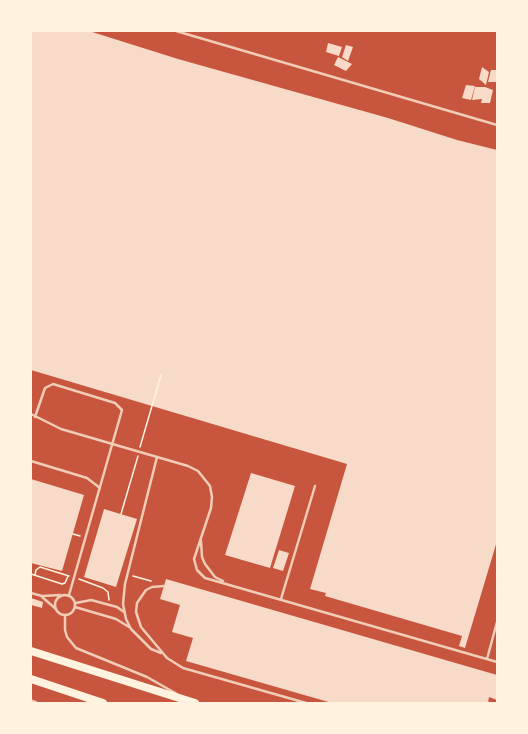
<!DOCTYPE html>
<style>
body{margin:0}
#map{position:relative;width:528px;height:734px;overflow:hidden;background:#c8553d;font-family:"Sofia Sans Condensed",sans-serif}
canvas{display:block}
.frame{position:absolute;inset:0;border:32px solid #fff3e0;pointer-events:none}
</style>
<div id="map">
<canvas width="528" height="734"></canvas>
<div class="frame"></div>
</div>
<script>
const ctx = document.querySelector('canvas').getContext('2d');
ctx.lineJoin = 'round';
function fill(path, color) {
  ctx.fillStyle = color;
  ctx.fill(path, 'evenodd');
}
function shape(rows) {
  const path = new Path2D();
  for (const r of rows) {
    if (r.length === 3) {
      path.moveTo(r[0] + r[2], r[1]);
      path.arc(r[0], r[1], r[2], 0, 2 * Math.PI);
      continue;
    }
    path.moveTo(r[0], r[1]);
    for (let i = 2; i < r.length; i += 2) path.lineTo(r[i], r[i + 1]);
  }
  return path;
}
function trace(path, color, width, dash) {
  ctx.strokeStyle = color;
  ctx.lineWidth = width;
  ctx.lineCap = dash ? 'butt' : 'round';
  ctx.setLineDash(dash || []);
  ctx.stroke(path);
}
fill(shape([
 [31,31,89,31,178,59,388,118,457,140,497,150,497,541,465,648,459,646,462,636,325,596,326,593,310,589,347,464,31,370],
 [328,43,342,47,339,56,326,52],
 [346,45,353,47,348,61,342,57],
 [338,57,352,64,346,71,334,65],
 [482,67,489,72,486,85,479,79],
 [491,70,497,70,497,82,488,82],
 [466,85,475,86,471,100,462,98],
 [475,87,485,87,493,90,490,103,481,103,482,99,472,100],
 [251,473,295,486,270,568,225,555],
 [31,479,84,495,62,571,31,563],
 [104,509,137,519,116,587,84,577],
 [279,550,289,553,283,571,273,568],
 [166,579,497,675,497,700,489,697,488,703,332,703,186,661,193,638,172,632,180,605,160,599],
 [31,598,43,602,42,608,31,605]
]), '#f7dbc8');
trace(shape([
 [140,447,161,375],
 [121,514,138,456],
 [73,534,80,536],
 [31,574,62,584,65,583,68,576],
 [35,575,36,570,40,567,69,576],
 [133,576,151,581],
 [79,579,103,588,108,592,109,600]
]), '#fff3e0', 1.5);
trace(shape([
 [176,31,497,125],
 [31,414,61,429,188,466,198,471,210,486,212,497,211,508,194,559,197,570,205,578,497,662],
 [35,417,45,388,53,384,115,403,122,410,69,595],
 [157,457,125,584,123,604,126,619,131,629,151,649,161,653],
 [31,461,87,478,100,488],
 [201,541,202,557,205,564,215,577,223,581],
 [164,586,152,587,146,590,137,603,136,612,141,627,167,658,183,668,306,703],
 [31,593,42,596,60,595],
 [65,605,10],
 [42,597,56,609],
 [281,599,315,486],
 [76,603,91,600,117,607,124,612],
 [75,607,116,619,129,627],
 [65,615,65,630,67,637,76,648,147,677,177,694],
 [487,659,497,622],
 [488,703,489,703]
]), '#f1ccb7', 2.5);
trace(shape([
 [31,701,36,703]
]), '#f1ccb7', 4);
trace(shape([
 [31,651,195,703],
 [31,679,103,703]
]), '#fff3e0', 8);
</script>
